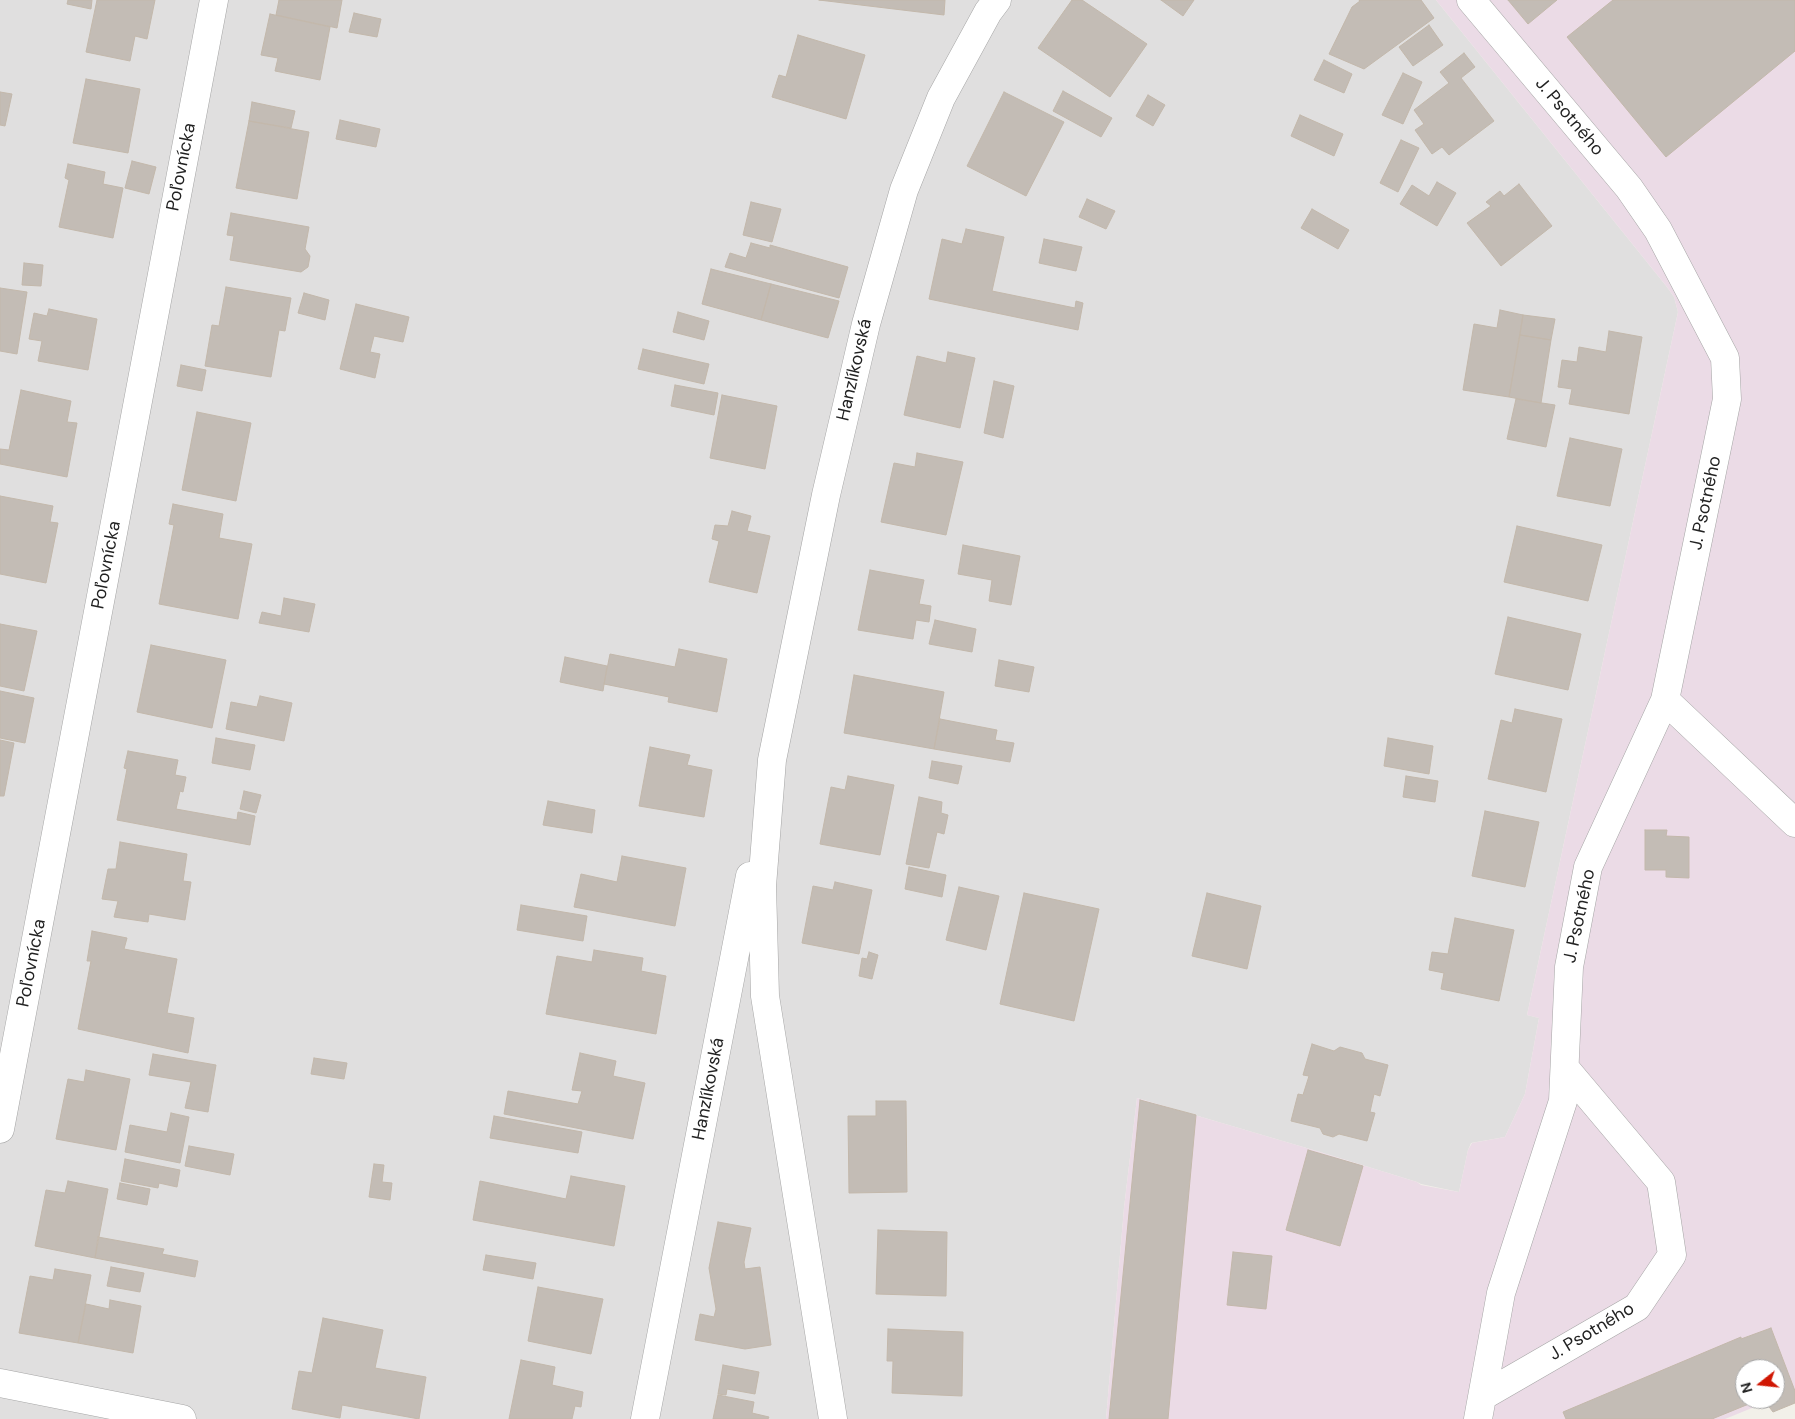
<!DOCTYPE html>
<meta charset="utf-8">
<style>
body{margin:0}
#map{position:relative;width:1795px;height:1419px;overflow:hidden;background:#f2f0e9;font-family:"DM Sans",sans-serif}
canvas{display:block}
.north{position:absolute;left:1735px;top:1359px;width:50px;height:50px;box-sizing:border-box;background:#fff;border:1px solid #a7a7a7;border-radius:50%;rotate:254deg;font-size:14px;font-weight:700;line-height:20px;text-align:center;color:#222}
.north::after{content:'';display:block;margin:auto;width:18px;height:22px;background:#d01703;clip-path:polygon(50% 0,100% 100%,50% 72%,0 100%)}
</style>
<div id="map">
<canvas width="1795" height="1419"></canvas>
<div class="north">N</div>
</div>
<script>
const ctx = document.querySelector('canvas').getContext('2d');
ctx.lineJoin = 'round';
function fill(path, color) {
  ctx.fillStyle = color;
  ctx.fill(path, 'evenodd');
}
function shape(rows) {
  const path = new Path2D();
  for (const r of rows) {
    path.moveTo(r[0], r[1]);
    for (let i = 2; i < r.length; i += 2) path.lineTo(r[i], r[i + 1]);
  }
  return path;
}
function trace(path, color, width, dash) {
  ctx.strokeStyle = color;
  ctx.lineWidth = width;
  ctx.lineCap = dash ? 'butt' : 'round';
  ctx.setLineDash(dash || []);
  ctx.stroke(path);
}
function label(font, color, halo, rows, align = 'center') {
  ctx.font = font + ' "DM Sans",sans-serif';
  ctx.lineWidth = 4;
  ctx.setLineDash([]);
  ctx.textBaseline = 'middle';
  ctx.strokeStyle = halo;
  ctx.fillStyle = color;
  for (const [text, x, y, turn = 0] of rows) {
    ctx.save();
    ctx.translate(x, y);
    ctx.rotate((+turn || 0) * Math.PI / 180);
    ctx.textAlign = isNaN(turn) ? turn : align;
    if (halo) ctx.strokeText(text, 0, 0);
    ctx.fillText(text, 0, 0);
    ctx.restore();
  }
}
fill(shape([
 [0,0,1436,0,1667,287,1674,297,1678,312,1527,1015,1539,1018,1525,1094,1505,1137,1471,1143,1468,1150,1459,1192,1421,1184,1417,1182,1320,1152,1137,1098,1124,1208,1106,1419,0,1419]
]), '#e0dfdf');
fill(shape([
 [1436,0,1795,0,1795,1391,1775,1399,1775,1369,1745,1369,1745,1399,1774,1399,1725,1419,1106,1419,1124,1208,1137,1098,1320,1152,1417,1182,1421,1185,1459,1192,1468,1150,1472,1143,1505,1137,1525,1094,1539,1018,1527,1015,1678,312,1674,297,1667,287]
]), '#ebdbe6');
const building = shape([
 [68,0,92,0,91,9,67,4,68,0],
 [97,0,155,0,147,39,135,36,130,61,86,52,97,0],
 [279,0,342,0,337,28,276,15,279,0],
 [819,0,945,0,944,15,819,0],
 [1072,0,1082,0,1147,44,1110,97,1038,48,1072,0],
 [1161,0,1194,0,1183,16,1161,0],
 [1359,0,1421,0,1434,18,1364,69,1329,54,1352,7,1360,1,1359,0],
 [1508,0,1557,0,1528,24,1508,0],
 [1613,0,1795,0,1795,51,1666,157,1567,37,1613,0],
 [354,13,381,19,377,37,349,32,354,13],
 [270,14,330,27,320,80,275,71,278,58,261,55,270,14],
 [1429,25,1443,45,1413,66,1399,47,1429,25],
 [798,35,865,55,846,119,772,97,779,75,786,77,798,35],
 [1464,53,1475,67,1461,78,1494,121,1449,155,1442,147,1432,154,1415,130,1424,124,1414,110,1449,83,1440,72,1464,53],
 [1324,60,1352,74,1344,93,1314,80,1324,60],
 [1403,73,1422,82,1403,124,1382,115,1403,73],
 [86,79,140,89,128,153,73,143,86,79],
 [1063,91,1112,118,1101,137,1053,111,1063,91],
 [0,92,12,94,5,126,0,125,0,92],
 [1004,92,1064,122,1026,196,967,166,1004,92],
 [1148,95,1165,105,1153,126,1136,116,1148,95],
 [252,102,295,111,291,128,249,121,252,102],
 [1300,115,1343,134,1334,156,1291,136,1300,115],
 [340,120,380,129,376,147,336,139,340,120],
 [249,121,309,132,297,199,236,188,249,121],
 [1401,140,1419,148,1398,192,1380,183,1401,140],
 [132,161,156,167,149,194,125,188,132,161],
 [68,164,105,172,103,184,123,188,113,238,59,227,69,180,65,178,68,164],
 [1437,182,1456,193,1437,226,1400,204,1412,185,1429,196,1437,182],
 [1519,184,1552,226,1501,266,1467,223,1491,206,1486,202,1500,191,1504,196,1519,184],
 [1087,199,1115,211,1106,229,1079,217,1087,199],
 [751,202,781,209,772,242,743,235,751,202],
 [1312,209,1349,230,1338,249,1301,228,1312,209],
 [231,213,309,227,305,249,310,256,308,267,301,272,230,260,234,236,227,235,231,213],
 [966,229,1004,237,992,291,1075,308,1076,301,1083,303,1078,330,929,299,942,239,962,244,966,229],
 [1044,239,1082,247,1076,271,1039,263,1044,239],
 [751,243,770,248,770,245,848,267,839,298,725,267,730,253,746,258,751,243],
 [24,263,43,265,41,286,22,285,24,263],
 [711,269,771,284,761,320,702,304,711,269],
 [771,284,839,301,828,338,761,320,771,284],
 [226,287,291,298,285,331,279,330,271,377,205,366,212,325,219,326,226,287],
 [0,288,27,292,17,354,0,351,0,288],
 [304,293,329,300,325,320,298,313,304,293],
 [356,304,409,317,403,342,374,336,370,352,380,354,375,378,340,369,356,304],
 [49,309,97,319,88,370,38,361,42,341,29,339,34,313,47,316,49,309],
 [1500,310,1523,315,1509,397,1463,390,1474,324,1497,328,1500,310],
 [678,312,709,321,704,340,673,332,678,312],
 [1523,315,1555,319,1551,340,1520,335,1523,315],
 [1609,331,1642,337,1629,414,1569,404,1572,389,1558,387,1562,360,1577,362,1579,347,1606,352,1609,331],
 [1520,335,1551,340,1541,403,1509,397,1520,335],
 [643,349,709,364,704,384,638,369,643,349],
 [948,352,975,358,960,428,904,415,917,356,946,363,948,352],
 [181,365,206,370,202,391,177,386,181,365],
 [994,381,1014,386,1003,438,984,433,994,381],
 [675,385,718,393,714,415,671,406,675,385],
 [21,390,71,401,67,422,77,423,67,477,0,464,0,449,9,450,21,390],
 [722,395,777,406,765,469,710,458,722,395],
 [1516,399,1555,405,1546,447,1507,439,1516,399],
 [197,412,251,423,236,501,182,490,197,412],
 [1570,438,1622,449,1610,506,1557,496,1570,438],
 [917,453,963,462,946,535,881,522,894,463,915,467,917,453],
 [0,496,53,506,50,522,58,523,46,583,0,574,0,496],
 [173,504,223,514,219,538,252,544,238,619,159,604,174,525,169,524,173,504],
 [732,511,751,516,747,531,770,536,757,593,709,582,719,541,712,539,715,525,728,526,732,511],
 [1517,526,1602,545,1588,601,1504,582,1517,526],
 [963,545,1020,556,1011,605,989,601,992,580,958,574,963,545],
 [870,570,924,580,919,604,931,606,929,622,916,620,913,639,858,630,870,570],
 [284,598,315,604,309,632,259,623,262,612,281,616,284,598],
 [1508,617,1581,634,1568,690,1495,674,1508,617],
 [935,620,976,629,972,652,929,644,935,620],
 [0,624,37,631,24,691,0,686,0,624],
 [151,645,226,660,212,728,137,712,151,645],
 [679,649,727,659,717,712,668,702,669,697,604,684,610,654,675,667,679,649],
 [565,657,607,666,603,691,560,682,565,657],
 [999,660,1034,667,1029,692,995,686,999,660],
 [854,675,944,692,934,749,844,733,854,675],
 [0,691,34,698,25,743,0,738,0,691],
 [260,696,292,703,284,741,226,729,231,702,257,707,260,696],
 [1515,709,1562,719,1546,792,1488,779,1501,720,1512,723,1515,709],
 [940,719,997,730,995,740,1014,743,1010,762,934,749,940,719],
 [216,738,255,745,250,770,212,763,216,738],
 [1388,738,1433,746,1429,774,1384,766,1388,738],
 [0,740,14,743,4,796,0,796,0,740],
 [650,747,690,755,687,765,712,770,704,817,639,806,650,747],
 [128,751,178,760,175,775,186,777,183,792,180,791,176,809,237,820,238,812,255,816,250,845,117,820,127,769,124,768,128,751],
 [932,761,962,766,958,784,929,778,932,761],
 [848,776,894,785,880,855,820,844,831,787,845,790,848,776],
 [1406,776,1438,781,1435,802,1403,797,1406,776],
 [244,791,261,795,256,813,240,809,244,791],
 [919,797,942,802,941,813,948,815,944,834,937,832,929,868,906,864,919,797],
 [548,801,595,810,592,833,543,825,548,801],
 [1485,811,1539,822,1525,887,1472,876,1485,811],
 [1645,830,1667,830,1666,836,1689,837,1689,878,1666,877,1666,870,1645,870,1645,830],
 [120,842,187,854,183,881,191,882,185,920,149,914,148,922,114,917,118,901,102,899,108,869,116,869,120,842],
 [622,856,686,868,675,926,574,907,581,874,617,882,622,856],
 [909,867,946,875,942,897,905,889,909,867],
 [835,882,872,890,859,954,802,943,813,886,833,890,835,882],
 [959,887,999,896,986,950,946,940,959,887],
 [1024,893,1099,909,1074,1021,1000,1004,1024,893],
 [1207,893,1261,906,1247,969,1192,956,1207,893],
 [521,905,587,916,583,941,517,930,521,905],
 [1455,918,1514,930,1499,1001,1441,989,1444,973,1429,970,1432,952,1448,954,1455,918],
 [92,931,127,938,124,949,177,959,167,1013,194,1018,188,1053,78,1029,91,961,87,961,92,931],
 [594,950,643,958,641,971,666,976,656,1034,546,1014,557,956,592,962,594,950],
 [869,952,878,955,872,979,859,976,862,958,867,959,869,952],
 [1312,1044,1334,1051,1340,1047,1362,1053,1365,1059,1388,1065,1380,1096,1374,1094,1370,1112,1375,1113,1367,1141,1339,1134,1333,1137,1323,1134,1320,1128,1291,1121,1298,1094,1303,1095,1309,1076,1303,1075,1312,1044],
 [580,1053,616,1061,613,1076,645,1083,633,1139,504,1114,508,1091,578,1104,582,1091,572,1090,580,1053],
 [153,1054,216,1065,208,1112,185,1108,191,1082,149,1075,153,1054],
 [314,1058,347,1063,344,1079,311,1074,314,1058],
 [86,1070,130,1079,116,1150,56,1139,68,1079,84,1082,86,1070],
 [1140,1100,1196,1115,1168,1419,1109,1419,1140,1100],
 [876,1101,906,1101,907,1192,849,1193,848,1116,876,1116,876,1101],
 [171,1113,189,1117,180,1163,125,1152,130,1125,167,1132,171,1113],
 [494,1116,582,1132,578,1153,490,1138,494,1116],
 [189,1146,234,1154,230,1175,185,1166,189,1146],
 [1308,1150,1363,1166,1340,1246,1286,1230,1308,1150],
 [125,1159,180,1170,177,1187,159,1183,158,1188,121,1181,125,1159],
 [374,1164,384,1165,382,1182,392,1183,390,1200,369,1197,374,1164],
 [571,1176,625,1186,614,1246,473,1220,480,1181,566,1199,571,1176],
 [68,1181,108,1189,95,1258,35,1246,46,1190,65,1193,68,1181],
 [120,1183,150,1189,147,1205,117,1199,120,1183],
 [718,1222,751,1228,744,1262,745,1269,760,1267,771,1345,745,1349,695,1340,700,1314,714,1317,716,1309,709,1268,718,1222],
 [878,1230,947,1232,946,1296,876,1294,878,1230],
 [98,1237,164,1249,162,1254,198,1261,195,1277,95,1258,98,1237],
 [1233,1252,1272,1256,1266,1309,1227,1305,1233,1252],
 [486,1255,536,1263,533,1279,483,1270,486,1255],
 [111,1267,144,1273,140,1292,107,1286,111,1267],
 [55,1269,91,1275,78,1343,19,1333,30,1276,53,1280,55,1269],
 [538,1287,603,1299,591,1354,528,1341,538,1287],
 [110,1300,141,1306,133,1353,78,1343,86,1304,109,1309,110,1300],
 [323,1318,383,1330,375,1368,426,1377,419,1419,342,1405,340,1418,292,1409,299,1371,312,1373,323,1318],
 [1771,1328,1795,1391,1795,1403,1773,1412,1763,1399,1775,1399,1775,1369,1745,1369,1745,1399,1761,1399,1712,1419,1566,1419,1563,1412,1741,1337,1741,1339,1771,1328],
 [888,1329,963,1332,962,1396,892,1393,893,1361,887,1361,888,1329],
 [521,1360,555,1367,552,1385,583,1392,581,1407,575,1406,572,1419,509,1419,521,1360],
 [723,1365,759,1372,755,1394,727,1389,726,1395,718,1394,723,1365],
 [718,1395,754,1402,752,1413,769,1417,768,1419,713,1419,718,1395]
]);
fill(building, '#c3bcb5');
trace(building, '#c3b8ab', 1);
const minor = shape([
 [1471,0,1629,188,1658,230,1725,358,1727,399,1665,700,1588,867,1569,967,1563,1101,1501,1293,1478,1419],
 [1665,700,1795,823],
 [0,1129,214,0],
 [0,1383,182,1419],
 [1483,1396,1637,1307,1672,1255,1661,1182,1565,1068],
 [645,1419,750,876],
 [833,1419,765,996,762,886,772,760,826,495,866,324,904,190,941,98,988,12,997,0]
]);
trace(minor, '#a6a6a6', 29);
trace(minor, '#fff', 28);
label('18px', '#222', '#fff', [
 ["J. Psotného",1569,117,50],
 ["Poľovnícka",182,167,-79],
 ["Hanzlíkovská",855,370,-77],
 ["J. Psotného",1706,503,-78],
 ["Poľovnícka",107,565,-79],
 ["J. Psotného",1580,916,-78],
 ["Poľovnícka",32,963,-79],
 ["Hanzlíkovská",709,1089,-79],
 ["J. Psotného",1592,1332,-31]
]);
</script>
